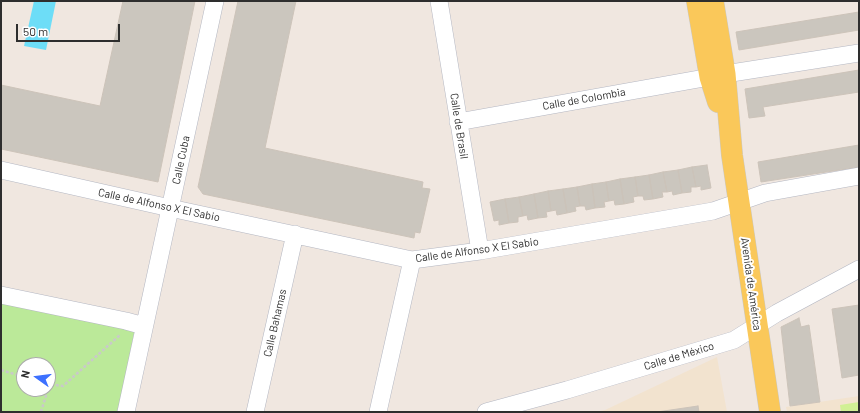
<!DOCTYPE html>
<meta charset="utf-8">
<style>
body{margin:0}
#map{position:relative;width:860px;height:413px;overflow:hidden;background:#f0e7e0;font-family:Barlow,sans-serif}
canvas{display:block}
.frame{position:absolute;inset:0;border:2px solid #2e2e2e;pointer-events:none}
.north{position:absolute;left:16px;top:357px;width:40px;height:40px;box-sizing:border-box;background:#fff;border:1px solid #ababab;border-radius:50%;rotate:284deg;font-size:11px;font-weight:700;line-height:16px;text-align:center;color:#2e2e2e}
.north::after{content:'';display:block;margin:auto;width:14px;height:18px;background:#3d71ff;clip-path:polygon(50% 0,100% 100%,50% 72%,0 100%)}
.scale{position:absolute;left:16px;top:24px;width:104px;height:18px;box-sizing:border-box;border:2px solid #2e2e2e;border-top:0;padding-left:5px;font-size:12px;line-height:14px;white-space:nowrap;color:#2e2e2e;-webkit-text-stroke:3px #fff;paint-order:stroke}
</style>
<div id="map">
<canvas width="860" height="413"></canvas>
<div class="frame"></div>
<div class="north">N</div>
<div class="scale">50 m</div>
</div>
<script>
const ctx = document.querySelector('canvas').getContext('2d');
ctx.lineJoin = 'round';
function fill(path, color) {
  ctx.fillStyle = color;
  ctx.fill(path, 'evenodd');
}
function shape(rows) {
  const path = new Path2D();
  for (const r of rows) {
    path.moveTo(r[0], r[1]);
    for (let i = 2; i < r.length; i += 2) path.lineTo(r[i], r[i + 1]);
  }
  return path;
}
function trace(path, color, width, dash) {
  ctx.strokeStyle = color;
  ctx.lineWidth = width;
  ctx.lineCap = dash ? 'butt' : 'round';
  ctx.setLineDash(dash || []);
  ctx.stroke(path);
}
function label(font, color, halo, rows, align = 'center') {
  ctx.font = font + ' Barlow,sans-serif';
  ctx.lineWidth = 4;
  ctx.setLineDash([]);
  ctx.textBaseline = 'middle';
  ctx.strokeStyle = halo;
  ctx.fillStyle = color;
  for (const [text, x, y, turn = 0] of rows) {
    ctx.save();
    ctx.translate(x, y);
    ctx.rotate((+turn || 0) * Math.PI / 180);
    ctx.textAlign = isNaN(turn) ? turn : align;
    if (halo) ctx.strokeText(text, 0, 0);
    ctx.fillText(text, 0, 0);
    ctx.restore();
  }
}
fill(shape([
 [717,357,727,412,596,412,605,410],
 [859,396,859,412,787,412,786,407]
]), '#f2e3cf');
fill(shape([
 [1,299,136,324,118,412,1,412],
 [24,365,48,365,48,389,24,389]
]), '#bbe999');
fill(shape([
 [859,402,859,412,841,412,840,405]
]), '#d1f095');
fill(shape([
 [34,1,56,1,46,50,24,46]
]), '#6dddf7');
const building = shape([
 [123,1,195,1,158,182,1,149,1,85,100,106,123,1],
 [238,1,296,1,265,148,423,182,422,188,430,189,420,233,415,232,414,238,203,194,198,187,238,1],
 [859,12,859,30,739,50,736,32,859,12],
 [859,70,859,92,763,107,765,116,749,118,745,89,859,70],
 [859,145,859,167,761,182,758,162,859,145],
 [707,165,711,188,701,190,701,186,696,187,692,167,707,165],
 [692,167,696,187,691,187,691,192,682,193,678,170,692,167],
 [678,170,682,193,673,195,672,191,667,192,663,172,678,170],
 [663,172,667,192,662,192,663,197,653,199,649,175,663,172],
 [649,175,653,199,644,200,643,196,638,196,635,177,649,175],
 [635,177,638,196,633,197,634,202,624,204,620,179,635,177],
 [620,179,624,204,615,205,614,200,609,201,606,182,620,179],
 [606,182,609,201,604,202,605,207,595,208,592,184,606,182],
 [592,184,595,208,586,210,585,206,580,206,577,187,592,184],
 [577,187,580,206,575,207,576,211,567,213,563,189,577,187],
 [563,189,567,213,557,215,556,210,551,211,548,191,563,189],
 [548,191,551,211,546,212,547,217,538,218,534,194,548,191],
 [534,194,538,218,528,220,527,215,523,216,519,197,534,194],
 [519,197,523,216,518,217,518,222,509,223,505,199,519,197],
 [505,199,509,223,499,225,499,220,494,221,490,202,505,199],
 [859,305,859,375,842,378,832,309,859,305],
 [799,318,801,327,809,325,820,402,790,406,781,327,799,318],
 [698,406,699,412,657,412,698,406]
]);
fill(building, '#cbc6be');
trace(building, '#ccc3b9', 1);
const minor = shape([
 [439,1,480,251],
 [725,74,859,53],
 [458,122,710,77],
 [1,170,170,208,412,260,480,251,713,211,765,193,859,176],
 [1,295,126,321,144,326],
 [126,412,215,1],
 [255,412,295,234],
 [378,412,412,260],
 [486,412,567,390,734,340,777,313,859,269]
]);
const major = shape([
 [697,1,710,77,718,102],
 [713,1,725,74,732,155,770,412]
]);
trace(minor, '#b4b7c2', 18);
trace(major, '#c9c9c9', 22);
trace(shape([
 [1,370,24,377],
 [48,387,49,384,63,386,120,335],
 [41,412,48,389]
]), '#c9c9c9', 2.5, [3, 2]);
trace(minor, '#fff', 17);
trace(major, '#fac85a', 21);
label('11px', '#2e2e2e', '#fff', [
 ["Calle de Colombia",584,99,-10],
 ["Calle de Brasil",459,126,81],
 ["Calle Cuba",181,160,-78],
 ["Calle de Alfonso X El Sabio",159,205,12],
 ["Calle de Alfonso X El Sabio",477,250,-8],
 ["Avenida de América",751,284,82],
 ["Calle Bahamas",275,323,-77],
 ["Calle de México",679,356,-17]
]);
</script>
